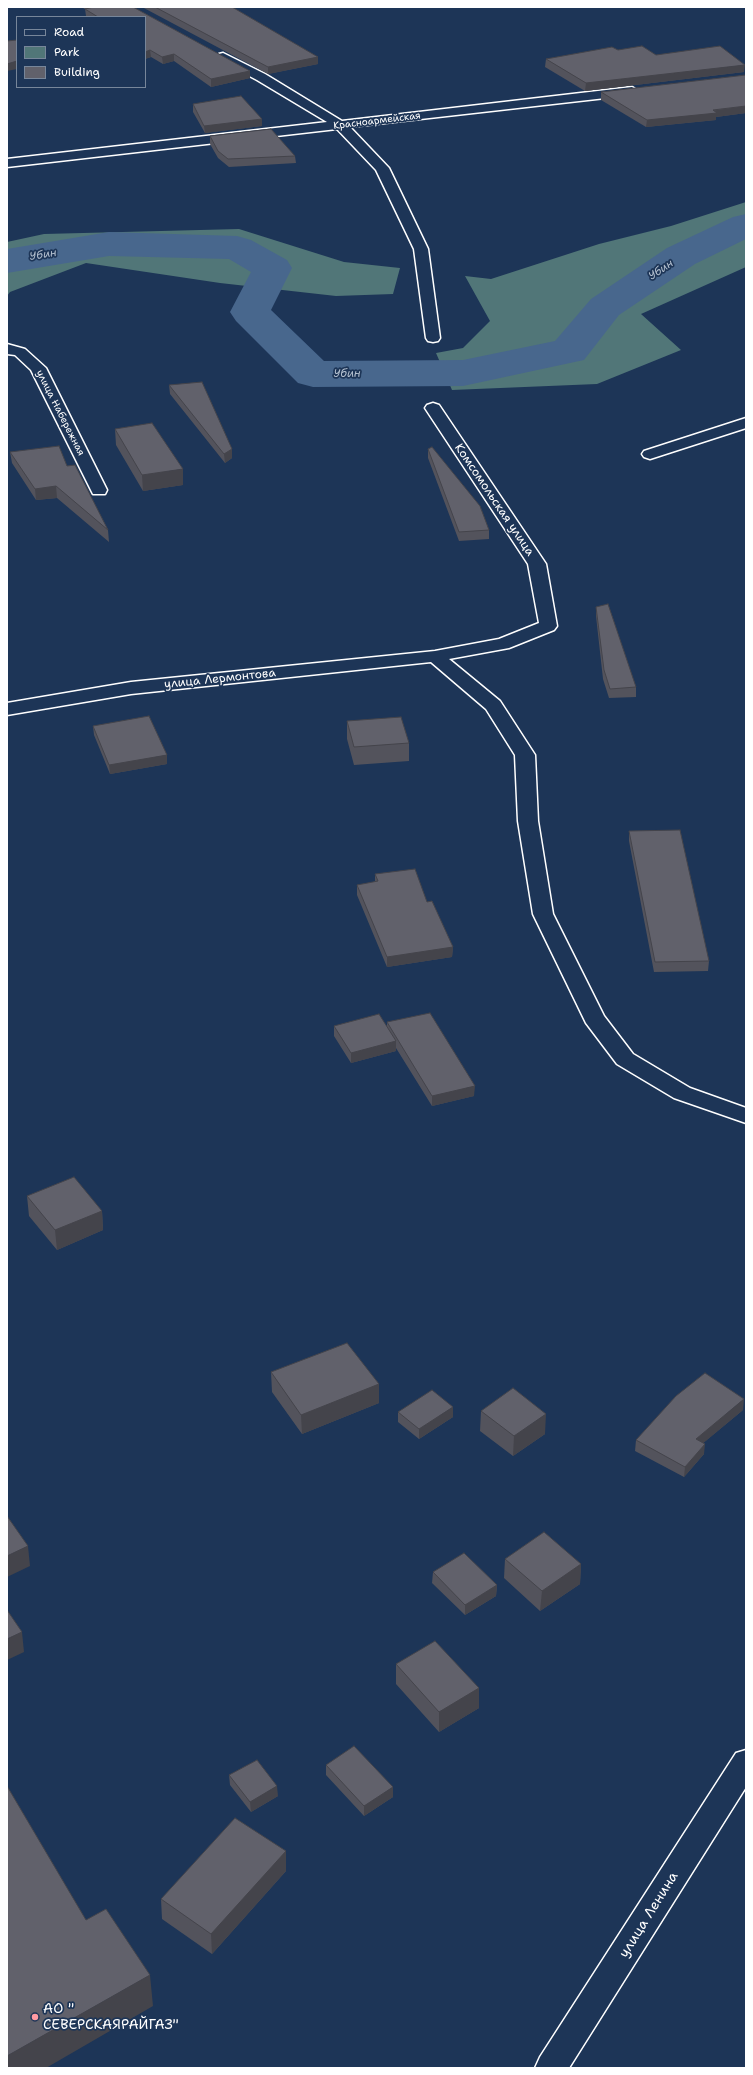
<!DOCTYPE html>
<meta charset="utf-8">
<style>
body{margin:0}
#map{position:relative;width:753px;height:2075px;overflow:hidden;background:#1d3557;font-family:"Shantell Sans",sans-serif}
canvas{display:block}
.frame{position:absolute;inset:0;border:8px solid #fff;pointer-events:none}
.legend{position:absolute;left:16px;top:16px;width:130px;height:72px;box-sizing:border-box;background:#1d3557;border:1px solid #77869a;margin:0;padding:5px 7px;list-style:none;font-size:12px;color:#fff}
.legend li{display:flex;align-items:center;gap:8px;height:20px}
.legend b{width:20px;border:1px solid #77869a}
</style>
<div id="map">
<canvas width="753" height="2075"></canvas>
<div class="frame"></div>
<ul class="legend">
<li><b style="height:5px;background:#1d3557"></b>Road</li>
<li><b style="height:11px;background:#517678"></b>Park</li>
<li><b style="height:11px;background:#61616b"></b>Building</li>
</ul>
</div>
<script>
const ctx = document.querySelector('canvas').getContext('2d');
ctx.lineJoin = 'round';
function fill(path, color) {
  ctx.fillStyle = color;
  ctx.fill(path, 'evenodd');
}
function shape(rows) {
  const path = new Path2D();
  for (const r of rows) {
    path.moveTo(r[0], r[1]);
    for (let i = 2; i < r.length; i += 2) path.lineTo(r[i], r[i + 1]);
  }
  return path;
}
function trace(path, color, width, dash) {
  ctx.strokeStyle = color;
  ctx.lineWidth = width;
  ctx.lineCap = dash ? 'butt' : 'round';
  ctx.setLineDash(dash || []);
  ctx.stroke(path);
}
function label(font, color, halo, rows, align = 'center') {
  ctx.font = font + ' "Shantell Sans",sans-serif';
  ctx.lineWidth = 3.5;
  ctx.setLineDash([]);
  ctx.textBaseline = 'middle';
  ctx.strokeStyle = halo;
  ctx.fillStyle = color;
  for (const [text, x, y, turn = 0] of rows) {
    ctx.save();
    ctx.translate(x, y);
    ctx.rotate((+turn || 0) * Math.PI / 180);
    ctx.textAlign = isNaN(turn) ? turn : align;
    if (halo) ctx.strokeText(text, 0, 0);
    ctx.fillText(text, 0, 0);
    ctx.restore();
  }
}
fill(shape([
 [746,202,746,267,641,314,681,350,597,384,452,390,436,353,463,348,490,321,465,276,491,279,599,244,671,226],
 [239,229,344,262,400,268,393,294,336,296,220,283,86,263,10,292,7,296,7,242,44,234]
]), '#517678');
fill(shape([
 [746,214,746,239,695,264,619,315,584,360,463,386,313,387,298,383,236,321,230,312,251,272,229,259,109,256,7,273,7,249,109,232,237,236,251,240,287,260,292,268,271,310,324,361,463,360,555,341,591,299,667,248,733,217,746,214]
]), '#48678d');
const minor = shape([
 [223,53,265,74,342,121,632,87,638,91,632,95,350,127,389,168,428,249,440,338,438,341,433,342,428,341,426,338,414,249,376,170,337,129,7,167,7,159,327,122,257,80,219,60,217,57,219,54,223,53],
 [7,344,25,349,46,368,107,490,105,494,93,494,31,370,15,355,7,354,7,344],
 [433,403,439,405,546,564,557,626,554,630,509,648,449,659,500,701,535,755,538,821,553,914,604,1016,633,1054,690,1088,746,1108,746,1123,674,1098,617,1064,586,1023,533,914,518,821,515,755,486,709,431,662,131,694,7,715,7,703,131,682,435,651,499,639,539,623,528,564,425,408,427,405,433,403],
 [746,418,746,428,650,459,644,457,642,454,644,451,746,418],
 [746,1750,746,1787,569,2068,535,2068,540,2057,736,1753,746,1750]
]);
trace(minor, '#fff', 3);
fill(minor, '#1d3557');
fill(shape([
 [81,7,133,7,250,71,250,78,211,87,174,61,163,64,151,57,145,59,145,17,87,17,86,16,85,9],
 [142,7,232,7,318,64,268,74],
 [618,50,656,55,744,72,585,91,545,67,546,59],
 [746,75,746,113,716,117,716,120,646,127,601,100,601,92],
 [193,104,262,119,262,126,205,133,193,112],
 [210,136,295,156,296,163,229,167,218,158,210,144],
 [169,385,232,449,232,458,225,463,170,394],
 [115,429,183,485,143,491,116,445],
 [428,449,489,530,489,539,459,541,428,458],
 [10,452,67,466,108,530,109,542,57,498,36,500,12,463],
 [596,607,636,687,636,697,609,698,603,679,596,616],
 [347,721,409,743,409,761,354,765,347,739],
 [93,726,167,764,110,774,94,735],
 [629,831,709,961,708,971,654,972,629,841],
 [375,874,427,902,453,947,452,957,387,967,357,895,357,885,375,882],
 [387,1022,474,1096,432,1106,396,1048,396,1051,351,1063,334,1036,334,1026,387,1026],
 [27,1196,102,1211,103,1230,57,1250,29,1216],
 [271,1372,379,1384,379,1403,302,1434,272,1392],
 [743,1410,703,1443,704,1454,684,1477,635,1451,636,1440],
 [481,1411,545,1434,513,1456,480,1431],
 [398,1412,453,1417,419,1439,398,1422],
 [505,1559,581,1564,580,1584,540,1611,504,1578],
 [433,1572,497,1585,496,1596,465,1615,432,1583],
 [396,1664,479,1688,479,1708,439,1732,396,1684],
 [326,1765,393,1797,364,1816,326,1775],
 [229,1775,278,1796,251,1812,230,1785],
 [286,1851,286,1871,212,1954,162,1919,161,1899]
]), '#53535c');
fill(shape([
 [8,30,8,37,7,38,7,31],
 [150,50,151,57,145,59,145,52],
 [174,54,174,61,163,64,162,57],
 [318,57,318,64,268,74,268,67],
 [17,61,17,69,7,71,7,64],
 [745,65,744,72,585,91,586,83],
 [250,71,250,78,211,87,211,79],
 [746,106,746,113,716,117,716,120,646,127,647,120],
 [262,119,262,126,205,133,204,126],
 [232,449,232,458,225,463,224,454],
 [183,469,183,485,143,491,142,475],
 [56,486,57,498,36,500,35,489],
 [167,755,167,764,110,774,109,765],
 [453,947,452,957,387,967,387,957],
 [396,1041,396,1051,351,1063,351,1053],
 [475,1086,474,1096,432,1106,432,1096],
 [102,1211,103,1230,57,1250,55,1230],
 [379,1384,379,1403,302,1434,301,1415],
 [744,1399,743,1410,695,1450,696,1439],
 [453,1407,453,1417,419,1439,419,1429],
 [546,1414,545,1434,513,1456,514,1436],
 [705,1444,704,1454,684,1477,685,1467],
 [28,1546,30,1566,7,1577,7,1556],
 [581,1564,580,1584,540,1611,542,1591],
 [497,1585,496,1596,465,1615,465,1605],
 [22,1632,24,1652,7,1660,7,1639],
 [479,1688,479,1708,439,1732,439,1712],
 [277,1786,278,1796,251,1812,250,1802],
 [393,1787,393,1797,364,1816,364,1806],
 [286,1851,286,1871,212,1954,211,1934],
 [150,1975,153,2006,46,2068,7,2068,7,2056]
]), '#44444b');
const building = shape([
 [94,7,133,7,250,71,211,79,174,54,162,57,150,50,145,52,145,17,98,17,85,9,94,7],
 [155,7,232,7,318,57,268,67,155,7],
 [17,40,17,61,7,64,7,41,17,40],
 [642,46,656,55,720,46,745,65,586,83,546,59,612,47,618,50,642,46],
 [746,75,746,106,713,110,717,113,647,120,601,92,746,75],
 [241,96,262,119,204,126,193,104,241,96],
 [271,129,295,156,228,159,218,151,210,136,271,129],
 [202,382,232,449,224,454,169,385,202,382],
 [152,423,183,469,142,475,115,429,152,423],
 [59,446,67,466,75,465,108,530,56,486,35,489,10,452,59,446],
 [432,447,480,506,489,530,459,532,428,449,432,447],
 [608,604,636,687,610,689,604,670,596,607,608,604],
 [149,716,167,755,109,765,93,726,149,716],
 [401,717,409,743,354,747,347,721,401,717],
 [680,830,709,961,655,962,629,831,680,830],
 [415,869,427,902,432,901,453,947,387,957,357,885,378,881,375,874,415,869],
 [430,1013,475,1086,432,1096,387,1022,430,1013],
 [379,1014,396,1041,351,1053,334,1026,379,1014],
 [74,1177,102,1211,55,1230,27,1196,74,1177],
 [347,1343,379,1384,301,1415,271,1372,347,1343],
 [705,1373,744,1399,696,1439,705,1444,685,1467,636,1440,676,1396,705,1373],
 [513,1388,546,1414,514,1436,481,1411,513,1388],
 [432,1390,453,1407,419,1429,398,1412,432,1390],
 [7,1516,28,1546,7,1556,7,1516],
 [544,1532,581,1564,542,1591,505,1559,544,1532],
 [464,1553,497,1585,465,1605,433,1572,464,1553],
 [7,1610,22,1632,7,1639,7,1610],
 [435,1641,479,1688,439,1712,396,1664,435,1641],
 [354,1746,393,1787,364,1806,326,1765,354,1746],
 [257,1760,277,1786,250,1802,229,1775,257,1760],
 [7,1786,86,1920,106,1909,150,1975,7,2056,7,1786],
 [235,1818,286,1851,211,1934,161,1899,235,1818]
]);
fill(building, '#61616b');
trace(building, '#44444b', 1);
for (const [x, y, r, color] of [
 [35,2017,4,"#ff9aa2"]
]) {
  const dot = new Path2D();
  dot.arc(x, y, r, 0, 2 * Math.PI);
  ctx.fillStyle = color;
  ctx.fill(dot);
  trace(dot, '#1d3557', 1.5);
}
label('10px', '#fff', '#1d3557', [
 ["Красноармейская",377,121,-7],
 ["улица Набережная",60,413,63]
]);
label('italic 11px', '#b6c2d1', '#1d3557', [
 ["Убин",43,255,-9],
 ["Убин",661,270,-34],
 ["Убин",347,374]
]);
label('12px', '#fff', '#1d3557', [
 ["Комсомольская улица",494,500,56],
 ["улица Лермонтова",220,679,-6]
]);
label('14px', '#fff', '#1d3557', [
 ["улица Ленина",649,1915,-58]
]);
label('14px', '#fff', '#1d3557', [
 ["АО \"",43,2009],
 ["СЕВЕРСКАЯРАЙГАЗ\"",43,2025]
], 'left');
</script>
